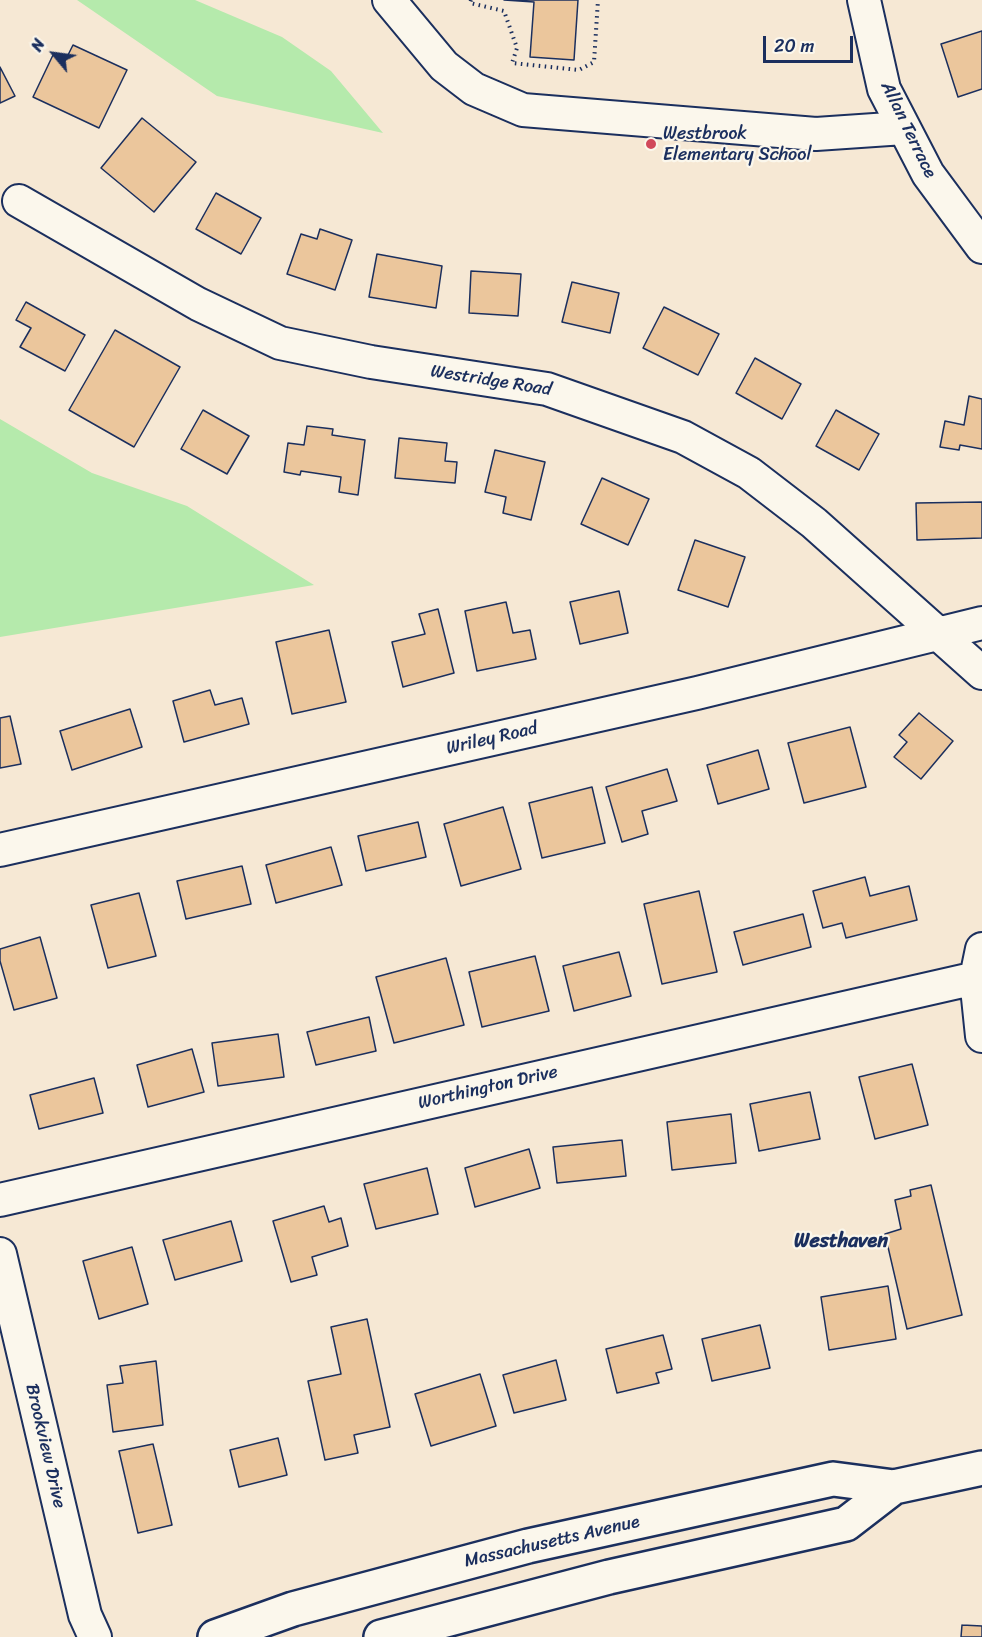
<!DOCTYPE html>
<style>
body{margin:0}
#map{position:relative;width:982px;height:1637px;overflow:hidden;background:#f6e8d4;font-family:Sriracha,sans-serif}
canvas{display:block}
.north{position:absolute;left:24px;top:24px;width:60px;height:60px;-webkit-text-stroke:4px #fbf7ec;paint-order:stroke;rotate:299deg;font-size:16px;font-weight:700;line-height:24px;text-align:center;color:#1b2f5e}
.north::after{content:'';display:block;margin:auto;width:21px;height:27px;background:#1b2f5e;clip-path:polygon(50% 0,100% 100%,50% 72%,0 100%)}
.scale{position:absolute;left:763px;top:36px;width:90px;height:27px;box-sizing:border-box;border:3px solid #1b2f5e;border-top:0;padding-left:8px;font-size:18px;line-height:21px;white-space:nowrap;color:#1b2f5e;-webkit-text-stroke:4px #fbf7ec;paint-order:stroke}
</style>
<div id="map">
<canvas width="982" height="1637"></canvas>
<div class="north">N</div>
<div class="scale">20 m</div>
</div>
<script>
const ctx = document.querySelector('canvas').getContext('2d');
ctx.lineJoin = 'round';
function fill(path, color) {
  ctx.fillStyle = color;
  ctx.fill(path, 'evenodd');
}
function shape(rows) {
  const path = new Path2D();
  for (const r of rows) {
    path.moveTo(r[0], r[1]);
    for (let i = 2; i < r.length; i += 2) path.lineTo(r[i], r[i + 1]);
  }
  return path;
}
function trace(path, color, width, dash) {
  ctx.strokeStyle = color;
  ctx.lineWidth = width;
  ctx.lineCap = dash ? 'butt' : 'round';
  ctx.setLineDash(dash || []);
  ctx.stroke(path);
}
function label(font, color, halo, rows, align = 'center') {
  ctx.font = font + ' Sriracha,sans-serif';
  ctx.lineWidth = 4.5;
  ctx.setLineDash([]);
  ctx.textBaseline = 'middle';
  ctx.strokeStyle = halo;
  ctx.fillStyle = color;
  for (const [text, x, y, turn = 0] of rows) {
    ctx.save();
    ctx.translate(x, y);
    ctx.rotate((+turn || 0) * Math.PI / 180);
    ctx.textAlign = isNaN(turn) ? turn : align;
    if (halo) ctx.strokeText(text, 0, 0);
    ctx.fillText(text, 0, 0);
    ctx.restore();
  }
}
fill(shape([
 [77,0,195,0,282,37,331,71,383,133,217,96],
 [0,419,92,473,187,506,314,585,0,637]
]), '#b5eaac');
const building = shape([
 [504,0,578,0,574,60,530,57,534,2,504,0],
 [982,31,982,89,958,97,941,44,982,31],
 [73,45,127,70,99,128,33,97,53,55,65,61,73,45],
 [0,67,15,96,0,103,0,67],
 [142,118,196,162,154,212,101,168,142,118],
 [216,193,261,218,241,254,196,229,216,193],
 [320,229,352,240,335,290,287,274,301,234,317,239,320,229],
 [377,254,442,266,436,308,369,297,377,254],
 [471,271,521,274,518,316,469,313,471,271],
 [572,282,619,293,610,333,562,322,572,282],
 [26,302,85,335,65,371,20,347,31,328,16,320,26,302],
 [664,307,719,334,698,375,643,348,664,307],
 [115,330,180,367,134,447,69,410,115,330],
 [755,358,801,384,782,419,736,393,755,358],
 [969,396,982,399,982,449,960,445,959,450,940,447,945,421,964,425,969,396],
 [203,410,249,436,227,474,181,449,203,410],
 [836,410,879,434,859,470,816,446,836,410],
 [307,426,333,429,332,435,365,440,358,495,339,492,341,477,301,471,300,475,284,472,288,443,304,445,307,426],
 [399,438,447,443,445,461,457,462,455,483,395,478,399,438],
 [495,450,545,462,531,520,503,513,506,497,485,492,495,450],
 [602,478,649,499,628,545,581,524,602,478],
 [982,502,982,538,917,540,916,503,982,502],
 [695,540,745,557,728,607,678,590,695,540],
 [619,591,628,633,580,644,570,602,619,591],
 [506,602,513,633,530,630,536,659,477,671,465,611,506,602],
 [438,609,454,673,403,687,392,642,425,634,419,614,438,609],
 [329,630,346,702,292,714,276,642,329,630],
 [210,690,215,705,242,698,249,724,184,742,173,701,210,690],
 [130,709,142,747,72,770,60,731,130,709],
 [919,713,953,741,921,779,894,757,907,742,899,735,919,713],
 [10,716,21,764,0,768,0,718,10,716],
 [850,727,866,787,804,803,788,743,850,727],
 [758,750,769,789,718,804,707,765,758,750],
 [667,769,677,801,642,811,648,834,622,842,606,787,667,769],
 [592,787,605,843,542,858,529,803,592,787],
 [503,807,521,869,461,886,444,824,503,807],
 [418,822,426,857,366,871,358,836,418,822],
 [331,847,342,885,276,903,266,865,331,847],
 [242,866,251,904,186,919,177,881,242,866],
 [865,877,870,896,909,886,917,920,846,938,842,923,823,928,813,891,865,877],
 [699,891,717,972,662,984,644,904,699,891],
 [139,893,156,956,108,968,91,905,139,893],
 [803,914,811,947,743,965,734,932,803,914],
 [40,937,57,998,14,1010,0,961,0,949,40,937],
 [619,952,631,996,574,1011,563,966,619,952],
 [535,956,549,1011,482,1027,469,972,535,956],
 [446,958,464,1025,394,1043,376,977,446,958],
 [369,1017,376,1051,316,1065,307,1032,369,1017],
 [278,1034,284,1077,218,1086,212,1043,278,1034],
 [192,1049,204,1092,148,1107,137,1065,192,1049],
 [912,1064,928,1125,875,1139,859,1077,912,1064],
 [94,1078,103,1113,39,1129,30,1095,94,1078],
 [810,1092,820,1139,759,1151,750,1104,810,1092],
 [731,1114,736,1163,672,1170,667,1122,731,1114],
 [622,1140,626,1176,557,1183,553,1147,622,1140],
 [529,1149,540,1188,475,1207,465,1168,529,1149],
 [427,1168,438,1214,376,1229,364,1184,427,1168],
 [931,1185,962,1315,907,1329,885,1234,901,1229,895,1200,911,1196,910,1190,931,1185],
 [324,1206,329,1222,341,1218,348,1246,312,1257,317,1275,291,1282,273,1221,324,1206],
 [231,1221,242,1261,175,1280,163,1240,231,1221],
 [132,1247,148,1304,99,1319,83,1261,132,1247],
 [888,1286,896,1339,829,1350,821,1297,888,1286],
 [367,1319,390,1427,354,1435,358,1453,325,1460,308,1381,341,1374,331,1327,367,1319],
 [760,1325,770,1368,712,1381,702,1339,760,1325],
 [663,1335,672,1369,656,1373,659,1383,617,1393,606,1349,663,1335],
 [556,1360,566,1400,514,1413,503,1375,556,1360],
 [156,1361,163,1425,113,1432,107,1385,123,1383,120,1366,156,1361],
 [480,1374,496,1426,431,1446,415,1394,480,1374],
 [278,1438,287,1475,239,1487,230,1450,278,1438],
 [153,1444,172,1525,138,1533,119,1451,153,1444],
 [962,1625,982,1626,982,1637,961,1637,962,1625]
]);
fill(building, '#ebc69c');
trace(building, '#1b2f5e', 1.5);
const minor = shape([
 [389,0,444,66,474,89,523,110,816,134,904,128],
 [864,0,884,89,928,174,982,247],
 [19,201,198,304,280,343,371,362,547,389,683,437,749,473,814,523,982,673],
 [0,850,697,693,982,623],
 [982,949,976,978,982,1036],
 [0,1200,976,978],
 [0,1254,85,1615,95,1637]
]);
const major = shape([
 [215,1637,293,1609,528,1546,833,1479,894,1487,982,1468],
 [381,1637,609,1577,846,1524,894,1487]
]);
trace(minor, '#1b2f5e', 36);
trace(major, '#1b2f5e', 38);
trace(shape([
 [471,0,470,3,504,11,517,48,512,63,579,70,594,62,598,0]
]), '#1b2f5e', 4, [1.5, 4.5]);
trace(minor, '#fbf7ec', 32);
trace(major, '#fbf7ec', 33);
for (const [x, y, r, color] of [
 [651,144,6,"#d1495b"]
]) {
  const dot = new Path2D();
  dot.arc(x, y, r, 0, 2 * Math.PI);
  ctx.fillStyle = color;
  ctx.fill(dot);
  trace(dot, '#fbf7ec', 2);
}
label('18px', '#1b2f5e', '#fbf7ec', [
 ["Allan Terrace",908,130,64],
 ["Westridge Road",491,381,9],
 ["Wriley Road",492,739,-13],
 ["Worthington Drive",488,1088,-13],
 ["Brookview Drive",45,1446,77],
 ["Massachusetts Avenue",552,1542,-13]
]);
label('18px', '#1b2f5e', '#fbf7ec', [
 ["Westbrook",663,134],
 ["Elementary School",663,155]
], 'left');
label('bold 20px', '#1b2f5e', '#fbf7ec', [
 ["Westhaven",841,1242]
]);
</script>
